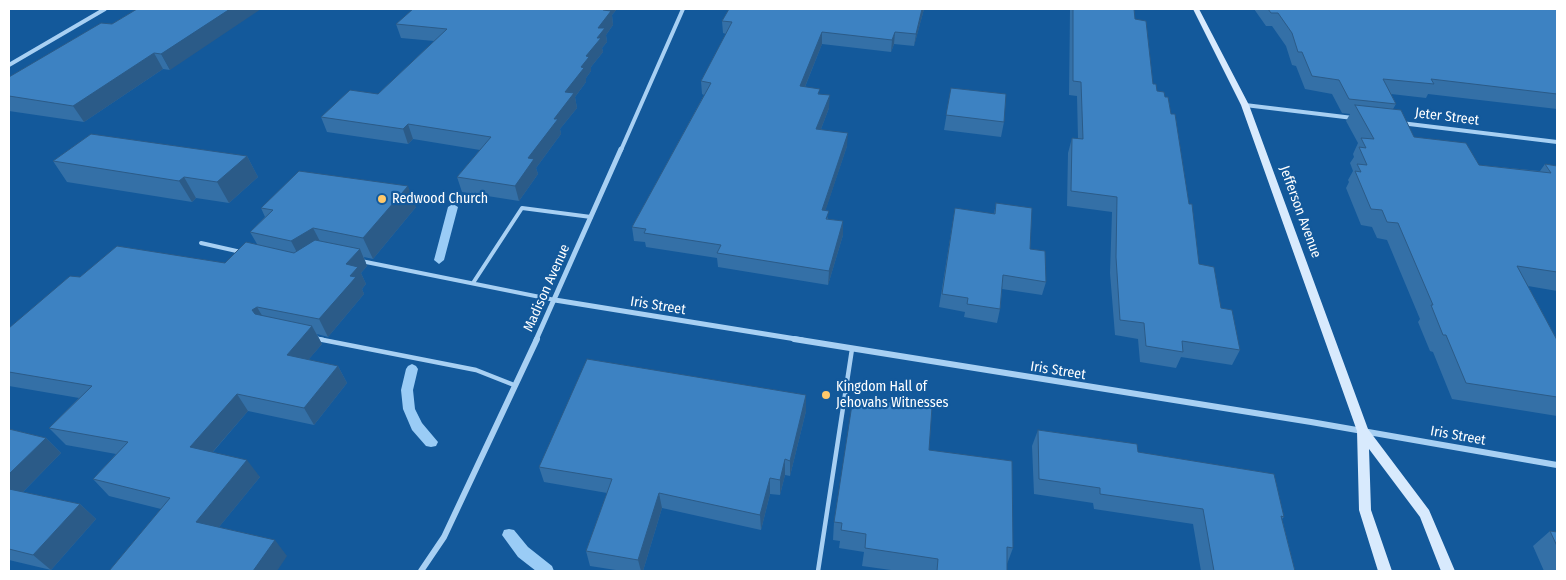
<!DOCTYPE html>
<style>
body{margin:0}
#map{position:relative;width:1566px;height:580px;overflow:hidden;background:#13599b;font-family:"Fira Sans Condensed",sans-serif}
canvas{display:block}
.frame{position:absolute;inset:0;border:10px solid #fff;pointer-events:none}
</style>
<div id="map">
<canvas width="1566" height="580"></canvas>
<div class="frame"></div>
</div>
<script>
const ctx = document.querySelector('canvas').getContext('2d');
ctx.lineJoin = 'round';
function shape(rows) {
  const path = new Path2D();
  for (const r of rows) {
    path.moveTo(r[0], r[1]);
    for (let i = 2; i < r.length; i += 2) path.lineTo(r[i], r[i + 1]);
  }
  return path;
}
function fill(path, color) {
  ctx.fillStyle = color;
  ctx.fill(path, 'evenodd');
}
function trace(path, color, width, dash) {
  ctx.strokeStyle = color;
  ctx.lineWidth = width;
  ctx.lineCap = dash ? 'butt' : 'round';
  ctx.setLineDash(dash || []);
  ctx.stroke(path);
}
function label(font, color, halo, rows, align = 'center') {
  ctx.font = font + ' "Fira Sans Condensed",sans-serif';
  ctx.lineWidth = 4.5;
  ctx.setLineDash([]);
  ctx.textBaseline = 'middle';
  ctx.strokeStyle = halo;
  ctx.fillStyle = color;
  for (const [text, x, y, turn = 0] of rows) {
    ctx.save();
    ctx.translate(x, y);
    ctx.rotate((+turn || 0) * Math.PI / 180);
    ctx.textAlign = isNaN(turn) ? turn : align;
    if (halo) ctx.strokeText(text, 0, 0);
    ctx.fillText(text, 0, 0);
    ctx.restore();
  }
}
fill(shape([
 [453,204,458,207,444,260,439,264,434,260,448,207,453,204],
 [412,364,416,366,418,369,413,390,415,409,422,423,438,442,436,446,431,447,426,446,412,430,403,409,401,390,406,369,408,366,412,364],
 [509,529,514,530,528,547,552,566,554,571,536,571,518,557,502,535,504,530,509,529]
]), '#9accf6');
trace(shape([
 [201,243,241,252],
 [361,261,555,300],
 [473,283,522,208,591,217],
 [315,338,324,340]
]), '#a8d0f3', 4);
trace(shape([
 [318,339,476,370,514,385],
 [818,571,852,349]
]), '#a8d0f3', 4.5);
trace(shape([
 [9,65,105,9],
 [1245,105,1353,118],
 [1401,123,1557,142],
 [621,150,683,9]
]), '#a8d0f3', 4);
trace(shape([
 [555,300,802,340],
 [536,340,621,149]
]), '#a8d0f3', 5);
trace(shape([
 [794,339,1311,422,1557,465],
 [421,571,444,537,537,339]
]), '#a8d0f3', 6);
fill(shape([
 [1193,9,1199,9,1249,105,1368,429,1429,510,1455,571,1441,571,1420,517,1369,449,1371,510,1392,571,1378,571,1359,510,1357,431,1241,105,1193,9]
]), '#d8eafd');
fill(shape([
 [137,9,170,70,163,69,84,122,9,111,9,77,112,24],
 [617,9,612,15,613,25,606,35,607,42,602,48,603,52,591,67,591,71,586,78,586,82,575,97,577,108,560,129,561,134,536,168,538,174,519,201,462,192,457,177,480,150,413,139,408,144,327,132,321,117,378,94,434,41,401,38,396,24],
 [729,9,924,9,914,46,894,44,891,52,822,44,805,87,820,94,829,108,821,129,847,146,825,211,828,219,843,221,843,235,828,285,718,267,717,258,646,247,645,242,634,241,632,227,704,95,702,94,701,81,726,34,723,33,722,21],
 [1070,9,1134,9,1135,19,1153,84,1157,91,1165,97,1171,114,1189,204,1199,264,1240,350,1232,365,1181,357,1176,368,1140,362,1138,339,1115,335,1110,273,1112,212,1067,206,1068,153,1072,138,1078,139,1077,96,1069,95],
 [1254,9,1557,9,1557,109,1428,94,1426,98,1391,94,1396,104,1393,109,1414,137,1479,165,1540,171,1545,164,1557,166,1557,291,1528,286,1557,340,1557,416,1452,399,1433,352,1430,351,1418,322,1420,319,1387,240,1377,238,1372,227,1361,225,1346,188,1349,182,1348,180,1353,171,1350,163,1354,157,1353,154,1358,143,1346,121,1350,114,1342,113,1332,94,1305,89,1296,66,1292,65,1286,46,1272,26,1266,26],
 [951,88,1004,122,1001,137,944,130],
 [247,156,258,177,229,203,196,198,192,202,67,182,53,161],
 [996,203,1030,249,1046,282,1042,295,1002,289,1000,309,997,323,964,317,965,312,939,307,955,208,994,214],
 [416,207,373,259,364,257,367,266,361,273,366,284,362,289,364,294,328,337,317,334,322,344,308,360,338,366,347,383,314,425,248,411,213,452,260,477,219,527,287,556,161,509,109,496,93,479,116,454,66,445,49,428,79,398,9,386,9,328,80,277,225,263,257,244,250,232,265,217,261,208],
 [806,395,806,411,790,476,785,475,780,495,770,494,761,530,662,508,643,571,622,571,590,566,586,551,607,493,544,482,539,467],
 [9,429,46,438,61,453,23,492,80,504,96,519,51,570,9,560],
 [1038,430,1138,452,1284,517,1282,519,1295,571,1201,571,1193,524,1094,509,1093,503,1034,494,1032,446],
 [929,450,1013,548,1007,564,1007,571,898,571,862,566,864,552,839,548,840,541,833,540,834,522],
 [1550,531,1557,532,1557,571,1544,571,1533,546]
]), '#3470a7');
fill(shape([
 [230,9,261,9,170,70,161,54],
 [604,9,617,9,612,15,613,25,606,35,607,42,602,48,603,52,591,67,591,71,586,78,586,82,575,97,577,108,560,129,561,134,536,168,538,174,519,201,515,186,528,158,554,119,565,92,581,67,586,56,597,38,598,28,603,10],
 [922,9,924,9,914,46,916,34],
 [822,32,822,44,800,99,800,86],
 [895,32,894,44,891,52,892,40],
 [154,53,163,69,84,122,73,106],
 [830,95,829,108,816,142,816,129],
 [408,124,413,139,408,144,403,129],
 [848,133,847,146,821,224,822,210],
 [247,156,258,177,229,203,217,182],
 [184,177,196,198,192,202,179,181],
 [408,186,416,207,373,259,363,238],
 [843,221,843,235,828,285,829,271],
 [313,228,324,249,302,262,291,241],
 [360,249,367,266,361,273,366,284,362,289,364,294,328,337,319,319,346,264],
 [257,307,267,324,262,327,252,310],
 [312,326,322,344,297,373,287,355],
 [338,366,347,383,314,425,304,408],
 [237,394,248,411,203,463,190,447],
 [806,395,806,411,790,476,790,461],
 [46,438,61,453,14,501,9,497,9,474],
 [785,459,785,475,780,495,780,480],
 [247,460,260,477,210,538,196,522],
 [770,478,770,494,761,530,760,515],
 [659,493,662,508,643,571,641,571,638,560],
 [80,504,96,519,51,570,33,555],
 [275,540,287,556,277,571,253,571]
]), '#2b5b88');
const building = shape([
 [137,9,230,9,161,54,154,53,73,106,9,96,9,77,101,23,112,24,137,9],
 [413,9,604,9,603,10,611,11,598,28,605,28,597,38,601,38,586,56,589,57,581,67,584,68,565,92,574,93,554,119,558,119,528,158,534,159,515,186,457,177,491,137,408,124,403,129,321,117,350,90,378,94,447,29,396,24,413,9],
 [729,9,922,9,916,34,895,32,892,40,822,32,800,86,820,89,818,94,830,95,816,129,848,133,822,210,829,211,826,219,843,221,829,271,717,253,721,245,644,233,646,229,632,227,711,83,701,81,732,22,722,21,729,9],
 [1073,9,1134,9,1135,19,1146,21,1153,84,1156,84,1157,91,1164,92,1165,97,1168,97,1171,114,1175,114,1189,204,1192,204,1199,264,1214,267,1221,308,1232,310,1240,350,1182,341,1183,352,1146,346,1144,323,1120,320,1116,257,1117,197,1071,191,1072,138,1083,139,1081,82,1073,81,1073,9],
 [1268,9,1557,9,1557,94,1431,79,1434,84,1383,79,1396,104,1349,99,1339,80,1312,76,1302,52,1298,52,1292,33,1278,13,1271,13,1268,9],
 [951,88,1006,94,1004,122,946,115,951,88],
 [1355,105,1401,110,1414,137,1466,143,1479,165,1551,173,1545,164,1557,166,1557,272,1517,266,1557,340,1557,397,1466,383,1446,335,1443,335,1431,305,1433,305,1398,223,1387,222,1382,210,1371,209,1355,171,1361,172,1357,164,1367,165,1359,147,1366,148,1361,138,1374,139,1355,105],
 [91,134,247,156,217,182,184,177,179,181,53,161,91,134],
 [299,171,408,186,363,238,313,228,291,241,250,232,273,210,261,208,299,171],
 [996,203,1032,208,1030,249,1045,251,1046,282,1003,275,1000,309,967,304,968,298,942,294,955,208,995,214,996,203],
 [315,240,360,249,346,264,358,267,350,276,356,277,319,319,257,307,252,310,255,314,312,326,287,355,338,366,304,408,237,394,190,447,247,460,196,522,275,540,253,571,109,571,170,498,93,479,128,442,49,428,92,386,9,372,9,328,70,276,80,277,117,246,225,263,246,242,294,253,315,240],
 [587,359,806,395,790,461,785,459,780,480,770,478,760,515,659,493,638,560,586,551,612,479,539,467,587,359],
 [853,398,932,407,929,450,1012,461,1013,548,1007,547,1007,571,937,571,938,559,865,548,866,534,841,530,842,523,834,522,853,398],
 [9,429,46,438,9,474,9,429],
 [1038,430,1137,444,1138,452,1274,474,1284,517,1281,516,1295,571,1214,571,1203,509,1100,494,1100,488,1039,479,1038,430],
 [9,489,80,504,33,555,9,549,9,489],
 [1550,531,1557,532,1557,546,1550,531]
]);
fill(building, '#3d82c2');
trace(building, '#2b5b88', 1);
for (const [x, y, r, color] of [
 [382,199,5,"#ffc96b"],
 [826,395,5,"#ffc96b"]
]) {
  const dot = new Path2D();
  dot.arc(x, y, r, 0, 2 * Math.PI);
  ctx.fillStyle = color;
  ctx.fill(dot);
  trace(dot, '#13599b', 2);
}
label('14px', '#fff', '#13599b', [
 ["Jeter Street",1447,117,7],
 ["Jefferson Avenue",1300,212,70],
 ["Madison Avenue",547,288,-66],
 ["Iris Street",658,306,9],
 ["Iris Street",1058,371,9],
 ["Iris Street",1458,436,10]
]);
label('14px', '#fff', '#13599b', [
 ["Redwood Church",392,199],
 ["Kingdom Hall of",836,387],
 ["Jehovahs Witnesses",836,403]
], 'left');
</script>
